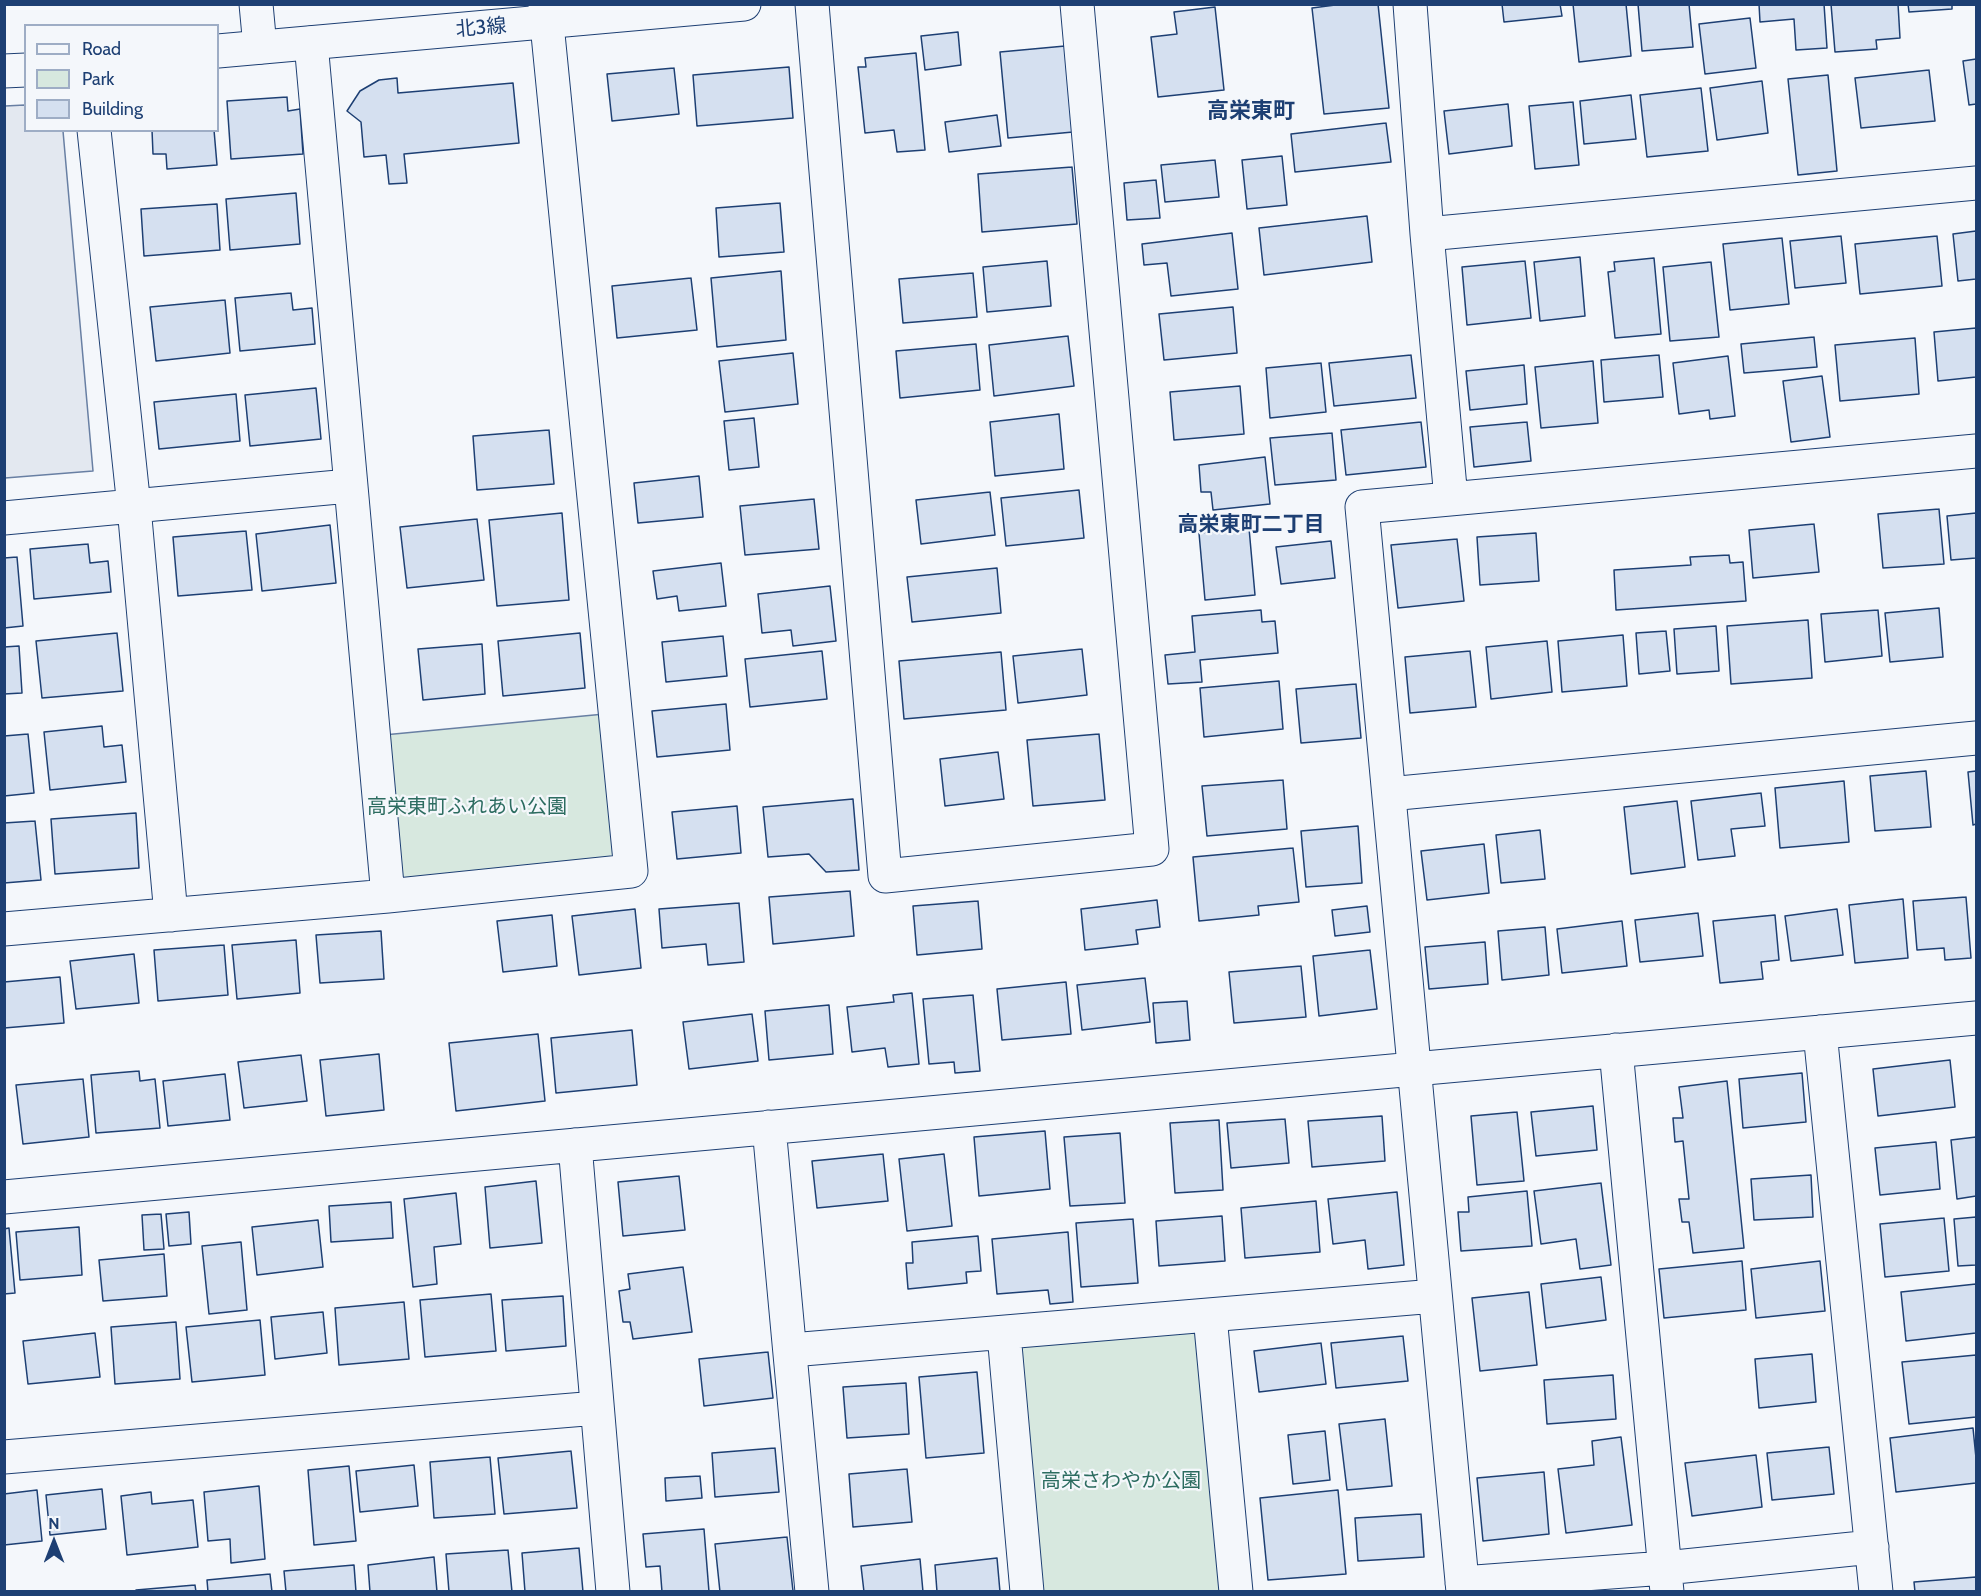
<!DOCTYPE html>
<meta charset="utf-8">
<style>
body{margin:0}
#map{position:relative;width:1981px;height:1596px;overflow:hidden;background:#f4f7fb;font-family:Cabin,sans-serif}
canvas{display:block}
.frame{position:absolute;inset:0;border:6px solid #1d3f73;pointer-events:none}
.legend{position:absolute;left:24px;top:24px;width:195px;height:108px;box-sizing:border-box;background:#f4f7fb;border:2px solid #9eadc5;margin:0;padding:8px 10px;list-style:none;font-size:18px;color:#1d3f73}
.legend li{display:flex;align-items:center;gap:12px;height:30px}
.legend b{width:30px;border:2px solid #9eadc5}
.north{position:absolute;left:24px;top:1512px;width:60px;height:60px;-webkit-text-stroke:4px #f4f7fb;paint-order:stroke;rotate:0deg;font-size:16px;font-weight:700;line-height:24px;text-align:center;color:#1d3f73}
.north::after{content:'';display:block;margin:auto;width:21px;height:27px;background:#1d3f73;clip-path:polygon(50% 0,100% 100%,50% 72%,0 100%)}
</style>
<div id="map">
<canvas width="1981" height="1596"></canvas>
<div class="frame"></div>
<ul class="legend">
<li><b style="height:8px;background:#f4f7fb"></b>Road</li>
<li><b style="height:16px;background:#d7e8df"></b>Park</li>
<li><b style="height:16px;background:#d5e0f0"></b>Building</li>
</ul>
<div class="north">N</div>
</div>
<script>
const ctx = document.querySelector('canvas').getContext('2d');
ctx.lineJoin = 'round';
function fill(path, color) {
  ctx.fillStyle = color;
  ctx.fill(path, 'evenodd');
}
function shape(rows) {
  const path = new Path2D();
  for (const r of rows) {
    path.moveTo(r[0], r[1]);
    for (let i = 2; i < r.length; i += 2) path.lineTo(r[i], r[i + 1]);
  }
  return path;
}
function trace(path, color, width, dash) {
  ctx.strokeStyle = color;
  ctx.lineWidth = width;
  ctx.lineCap = dash ? 'butt' : 'round';
  ctx.setLineDash(dash || []);
  ctx.stroke(path);
}
function label(font, color, halo, rows, align = 'center') {
  ctx.font = font + ' Cabin,"Noto Sans JP",sans-serif';
  ctx.lineWidth = 4.5;
  ctx.setLineDash([]);
  ctx.textBaseline = 'middle';
  ctx.strokeStyle = halo;
  ctx.fillStyle = color;
  for (const [text, x, y, turn = 0] of rows) {
    ctx.save();
    ctx.translate(x, y);
    ctx.rotate((+turn || 0) * Math.PI / 180);
    ctx.textAlign = isNaN(turn) ? turn : align;
    if (halo) ctx.strokeText(text, 0, 0);
    ctx.fillText(text, 0, 0);
    ctx.restore();
  }
}
const green = shape([
 [615,713,631,871,388,896,373,736,615,713],
 [1210,1316,1236,1591,1027,1591,1004,1334,1210,1316]
]);
fill(green, '#d7e8df');
trace(green, '#687fa3', 1.5);
const parking = shape([
 [25,105,26,130,63,131,93,471,5,478,5,106,25,105]
]);
fill(parking, '#e3e8f0');
trace(parking, '#687fa3', 1.5);
const building = shape([
 [1343,4,1378,4,1389,108,1324,114,1312,8,1343,4],
 [1502,4,1560,4,1562,16,1504,22,1502,4],
 [1573,4,1626,4,1631,56,1579,62,1573,4],
 [1638,4,1689,4,1693,47,1642,51,1638,4],
 [1759,4,1824,4,1827,48,1796,50,1794,19,1760,22,1759,4],
 [1831,4,1898,4,1900,38,1876,40,1877,49,1835,52,1831,4],
 [1908,4,1952,4,1952,9,1909,12,1908,4],
 [1215,7,1224,90,1158,97,1151,37,1177,34,1174,12,1215,7],
 [1750,18,1756,68,1705,74,1699,24,1750,18],
 [958,32,961,65,925,70,921,36,958,32],
 [1065,46,1073,132,1008,138,1000,52,1065,46],
 [916,53,925,150,897,152,894,130,865,133,858,67,866,67,865,58,916,53],
 [1976,59,1976,104,1969,105,1963,61,1976,59],
 [789,67,793,118,697,126,693,75,789,67],
 [674,68,679,114,612,121,607,74,674,68],
 [1929,70,1935,121,1861,128,1855,78,1929,70],
 [1828,75,1837,171,1798,175,1788,79,1828,75],
 [397,78,398,93,513,83,519,143,404,154,407,183,389,184,386,155,364,157,361,122,347,111,360,91,379,80,397,78],
 [1762,81,1768,133,1717,140,1710,88,1762,81],
 [1701,88,1708,151,1647,157,1640,95,1701,88],
 [1631,95,1636,139,1584,144,1580,101,1631,95],
 [287,97,288,111,300,109,303,154,231,159,227,101,287,97],
 [1573,102,1579,165,1535,169,1529,106,1573,102],
 [1508,104,1512,146,1449,154,1444,111,1508,104],
 [997,115,1001,146,949,152,945,122,997,115],
 [1386,123,1391,162,1295,172,1291,134,1386,123],
 [152,130,214,130,217,165,167,169,166,154,153,154,152,130],
 [1282,156,1287,205,1247,209,1242,160,1282,156],
 [1215,160,1219,197,1165,202,1161,165,1215,160],
 [1072,167,1077,224,982,232,978,174,1072,167],
 [1156,180,1160,218,1127,220,1124,183,1156,180],
 [296,193,300,244,230,250,226,199,296,193],
 [780,203,784,252,719,257,716,208,780,203],
 [217,204,220,250,144,256,141,209,217,204],
 [1367,216,1372,262,1264,275,1259,228,1367,216],
 [1976,231,1976,279,1958,281,1953,234,1976,231],
 [1232,233,1238,289,1171,296,1167,263,1144,265,1142,244,1232,233],
 [1841,236,1846,283,1795,288,1790,241,1841,236],
 [1937,236,1942,286,1860,294,1855,244,1937,236],
 [1782,238,1789,304,1730,310,1723,244,1782,238],
 [1580,257,1585,316,1540,321,1534,262,1580,257],
 [1654,258,1661,334,1615,338,1608,272,1615,271,1614,262,1654,258],
 [1047,261,1051,306,987,312,983,267,1047,261],
 [1525,261,1531,318,1467,325,1462,267,1525,261],
 [1711,262,1719,337,1670,341,1663,267,1711,262],
 [781,271,786,340,717,347,711,278,781,271],
 [973,273,977,317,903,323,899,279,973,273],
 [691,278,697,330,617,338,612,286,691,278],
 [291,293,293,310,312,308,315,344,240,351,235,298,291,293],
 [225,300,230,353,156,361,150,307,225,300],
 [1233,307,1237,353,1164,360,1159,314,1233,307],
 [1976,328,1976,377,1938,381,1934,332,1976,328],
 [1068,336,1074,386,994,396,989,345,1068,336],
 [1814,337,1817,367,1744,373,1741,344,1814,337],
 [1915,338,1919,394,1840,401,1835,345,1915,338],
 [976,344,980,390,900,398,896,351,976,344],
 [793,353,798,404,725,412,719,361,793,353],
 [1411,355,1416,398,1334,406,1329,363,1411,355],
 [1659,355,1663,397,1604,402,1601,360,1659,355],
 [1728,356,1735,416,1710,419,1709,410,1679,414,1673,363,1728,356],
 [1593,361,1598,423,1541,428,1535,367,1593,361],
 [1321,363,1326,412,1270,418,1266,368,1321,363],
 [1524,365,1527,404,1470,410,1466,371,1524,365],
 [1822,376,1830,437,1791,442,1783,381,1822,376],
 [1240,386,1244,434,1174,440,1170,392,1240,386],
 [316,388,321,439,250,446,245,395,316,388],
 [236,394,240,441,159,449,154,402,236,394],
 [1059,414,1064,469,995,476,990,422,1059,414],
 [754,418,759,467,729,470,724,421,754,418],
 [1421,422,1426,467,1346,475,1341,430,1421,422],
 [1527,422,1531,461,1474,467,1470,427,1527,422],
 [549,430,554,484,477,490,473,436,549,430],
 [1332,433,1336,480,1275,485,1270,438,1332,433],
 [1265,457,1270,504,1213,510,1211,492,1201,492,1199,465,1265,457],
 [699,476,703,517,638,523,634,483,699,476],
 [1079,490,1084,538,1006,546,1001,498,1079,490],
 [990,492,995,535,921,544,916,500,990,492],
 [814,499,819,549,745,555,740,506,814,499],
 [1939,509,1944,564,1883,568,1878,514,1939,509],
 [562,513,569,600,497,606,489,520,562,513],
 [1976,513,1976,558,1951,560,1947,516,1976,513],
 [477,519,484,580,407,588,400,527,477,519],
 [1814,524,1819,572,1753,578,1749,530,1814,524],
 [330,525,336,583,262,591,256,534,330,525],
 [1249,528,1255,595,1205,600,1199,533,1249,528],
 [246,531,252,590,178,596,173,537,246,531],
 [1536,533,1539,581,1480,585,1477,537,1536,533],
 [1457,539,1464,601,1398,608,1391,545,1457,539],
 [1331,541,1335,578,1281,584,1276,547,1331,541],
 [88,544,90,563,108,561,111,592,34,599,30,549,88,544],
 [1729,555,1730,563,1743,562,1746,601,1616,610,1614,570,1691,565,1690,557,1729,555],
 [17,557,23,626,4,628,4,558,17,557],
 [721,563,726,606,679,611,677,596,657,599,653,571,721,563],
 [997,568,1001,613,912,622,907,577,997,568],
 [830,586,836,641,793,646,791,630,762,633,758,594,830,586],
 [1939,608,1943,657,1890,662,1885,613,1939,608],
 [1261,610,1262,622,1275,621,1278,653,1200,660,1202,682,1168,684,1165,655,1195,652,1192,616,1261,610],
 [1878,610,1882,656,1825,662,1821,614,1878,610],
 [1808,620,1812,678,1731,684,1727,626,1808,620],
 [1716,626,1719,671,1677,674,1674,629,1716,626],
 [1666,631,1670,671,1639,674,1636,633,1666,631],
 [117,633,123,691,42,698,36,641,117,633],
 [580,633,585,688,503,696,498,641,580,633],
 [1623,635,1627,686,1562,692,1558,641,1623,635],
 [723,636,727,676,666,682,662,642,723,636],
 [1547,641,1552,692,1491,699,1486,647,1547,641],
 [482,644,485,694,423,700,418,649,482,644],
 [19,646,22,693,4,694,4,647,19,646],
 [1082,649,1087,695,1018,703,1013,656,1082,649],
 [822,651,827,699,750,707,745,659,822,651],
 [1470,651,1476,707,1410,713,1405,657,1470,651],
 [1001,652,1006,710,904,719,899,661,1001,652],
 [1279,681,1283,729,1204,737,1200,688,1279,681],
 [1356,684,1361,738,1301,743,1296,689,1356,684],
 [726,704,730,750,657,757,652,711,726,704],
 [102,726,104,747,122,745,126,782,50,790,44,732,102,726],
 [28,734,34,793,4,796,4,736,28,734],
 [1099,734,1105,800,1033,806,1027,740,1099,734],
 [998,752,1004,799,945,806,940,759,998,752],
 [1926,771,1931,827,1875,831,1870,776,1926,771],
 [1976,771,1976,824,1973,825,1968,772,1976,771],
 [1283,780,1287,829,1207,836,1202,786,1283,780],
 [1844,781,1849,842,1780,848,1775,788,1844,781],
 [1761,793,1765,826,1731,829,1735,856,1698,860,1691,801,1761,793],
 [853,799,859,870,826,872,809,854,768,857,763,807,853,799],
 [1677,801,1685,867,1631,874,1624,807,1677,801],
 [737,806,741,853,677,859,672,812,737,806],
 [136,813,139,868,55,874,51,819,136,813],
 [35,821,41,880,4,883,4,823,35,821],
 [1358,826,1362,883,1306,887,1301,831,1358,826],
 [1540,830,1545,879,1501,883,1496,835,1540,830],
 [1484,844,1489,893,1427,900,1421,851,1484,844],
 [1293,848,1299,902,1258,906,1259,915,1199,921,1193,857,1293,848],
 [850,891,854,936,773,944,769,897,850,891],
 [1966,897,1971,958,1945,960,1944,948,1917,950,1913,901,1966,897],
 [1903,899,1908,958,1855,963,1849,905,1903,899],
 [1157,900,1160,927,1136,930,1138,944,1085,950,1081,909,1157,900],
 [978,901,982,949,917,955,913,906,978,901],
 [739,903,744,962,708,965,706,944,662,948,659,909,739,903],
 [1367,906,1370,932,1335,936,1332,910,1367,906],
 [635,909,641,968,579,975,572,916,635,909],
 [1837,909,1843,955,1791,961,1785,916,1837,909],
 [1698,913,1703,956,1640,962,1635,920,1698,913],
 [552,915,557,966,503,972,497,921,552,915],
 [1775,915,1779,960,1761,962,1763,979,1720,983,1713,921,1775,915],
 [1622,921,1627,966,1562,973,1557,929,1622,921],
 [1545,927,1549,975,1502,980,1498,931,1545,927],
 [381,931,384,979,320,983,316,935,381,931],
 [296,940,300,993,237,999,232,945,296,940],
 [1485,942,1488,984,1429,989,1425,947,1485,942],
 [224,945,228,995,158,1001,154,950,224,945],
 [1370,950,1377,1009,1319,1016,1313,956,1370,950],
 [134,954,139,1003,76,1009,70,961,134,954],
 [1301,966,1306,1017,1234,1023,1229,972,1301,966],
 [60,977,64,1023,4,1028,4,982,60,977],
 [1145,978,1150,1022,1082,1030,1077,985,1145,978],
 [1066,982,1071,1034,1002,1040,997,989,1066,982],
 [912,993,919,1064,888,1067,885,1048,852,1052,847,1007,894,1002,893,995,912,993],
 [973,995,980,1071,955,1073,954,1062,929,1064,923,999,973,995],
 [1187,1001,1190,1040,1156,1043,1153,1003,1187,1001],
 [829,1005,833,1054,769,1060,765,1011,829,1005],
 [752,1014,758,1061,689,1069,683,1022,752,1014],
 [632,1030,637,1085,556,1093,551,1038,632,1030],
 [538,1034,545,1101,456,1111,449,1043,538,1034],
 [379,1054,384,1110,326,1116,320,1060,379,1054],
 [301,1055,307,1101,244,1108,238,1062,301,1055],
 [1950,1060,1955,1107,1878,1116,1873,1069,1950,1060],
 [139,1071,140,1081,155,1079,160,1128,96,1133,91,1075,139,1071],
 [1802,1073,1806,1122,1743,1128,1739,1079,1802,1073],
 [225,1074,230,1120,168,1126,163,1081,225,1074],
 [83,1079,89,1137,23,1144,16,1085,83,1079],
 [1727,1081,1744,1248,1693,1253,1689,1222,1682,1222,1679,1199,1689,1199,1683,1141,1675,1142,1673,1118,1683,1118,1679,1087,1727,1081],
 [1593,1106,1597,1150,1536,1156,1531,1112,1593,1106],
 [1517,1112,1524,1181,1477,1185,1471,1116,1517,1112],
 [1382,1116,1385,1161,1312,1167,1308,1121,1382,1116],
 [1285,1119,1289,1163,1231,1168,1227,1123,1285,1119],
 [1219,1120,1223,1190,1175,1193,1170,1123,1219,1120],
 [1045,1131,1050,1189,979,1196,974,1137,1045,1131],
 [1120,1133,1125,1203,1070,1206,1064,1137,1120,1133],
 [1976,1137,1976,1196,1957,1199,1951,1140,1976,1137],
 [1936,1142,1940,1189,1880,1195,1875,1148,1936,1142],
 [883,1154,888,1201,817,1208,812,1161,883,1154],
 [944,1154,952,1226,907,1231,899,1159,944,1154],
 [1811,1175,1813,1217,1754,1220,1751,1179,1811,1175],
 [679,1176,685,1230,623,1236,618,1182,679,1176],
 [536,1181,542,1243,490,1248,485,1187,536,1181],
 [1601,1183,1611,1265,1580,1269,1576,1239,1541,1244,1534,1191,1601,1183],
 [1527,1191,1532,1246,1461,1251,1458,1212,1469,1212,1468,1197,1527,1191],
 [1397,1192,1404,1265,1368,1269,1365,1240,1333,1244,1328,1199,1397,1192],
 [456,1193,461,1244,434,1247,437,1284,413,1287,404,1199,456,1193],
 [1316,1201,1320,1252,1245,1258,1241,1208,1316,1201],
 [391,1202,393,1238,331,1242,329,1206,391,1202],
 [189,1212,191,1244,169,1246,166,1214,189,1212],
 [161,1214,164,1249,144,1250,142,1215,161,1214],
 [1222,1216,1225,1261,1159,1266,1156,1221,1222,1216],
 [1976,1217,1976,1265,1958,1266,1954,1219,1976,1217],
 [1944,1218,1949,1271,1885,1277,1880,1224,1944,1218],
 [1133,1219,1138,1283,1081,1287,1076,1223,1133,1219],
 [318,1220,323,1267,257,1275,252,1227,318,1220],
 [79,1227,82,1275,20,1280,16,1232,79,1227],
 [9,1228,15,1293,4,1294,4,1229,9,1228],
 [1068,1232,1073,1302,1050,1304,1048,1290,997,1294,992,1239,1068,1232],
 [978,1236,981,1271,966,1272,967,1283,908,1289,906,1263,913,1263,912,1242,978,1236],
 [241,1242,247,1310,209,1314,202,1246,241,1242],
 [164,1254,167,1296,103,1301,99,1260,164,1254],
 [1742,1261,1746,1310,1664,1318,1659,1269,1742,1261],
 [1820,1261,1825,1311,1756,1318,1751,1269,1820,1261],
 [683,1267,692,1332,633,1339,630,1322,623,1322,619,1291,630,1289,628,1274,683,1267],
 [1601,1277,1606,1320,1546,1328,1541,1284,1601,1277],
 [1976,1284,1976,1333,1906,1341,1901,1292,1976,1284],
 [1529,1292,1537,1365,1480,1371,1472,1298,1529,1292],
 [491,1294,496,1351,425,1357,420,1300,491,1294],
 [563,1296,566,1346,506,1351,502,1300,563,1296],
 [404,1302,409,1359,339,1365,335,1308,404,1302],
 [323,1312,327,1353,275,1359,271,1317,323,1312],
 [260,1320,265,1375,192,1382,186,1327,260,1320],
 [176,1322,180,1379,115,1384,111,1327,176,1322],
 [95,1333,100,1377,28,1384,23,1341,95,1333],
 [1403,1336,1408,1381,1336,1388,1331,1343,1403,1336],
 [1321,1343,1326,1384,1259,1392,1254,1351,1321,1343],
 [768,1352,773,1398,704,1406,699,1359,768,1352],
 [1812,1354,1816,1402,1759,1408,1755,1359,1812,1354],
 [1976,1355,1976,1417,1909,1424,1902,1362,1976,1355],
 [977,1372,984,1453,926,1458,919,1377,977,1372],
 [1613,1375,1616,1419,1547,1424,1544,1380,1613,1375],
 [906,1383,909,1434,847,1438,843,1387,906,1383],
 [1385,1419,1392,1486,1347,1490,1339,1424,1385,1419],
 [1973,1428,1976,1458,1976,1483,1896,1492,1890,1438,1973,1428],
 [1325,1431,1330,1480,1293,1484,1288,1435,1325,1431],
 [1621,1437,1632,1525,1566,1533,1558,1469,1594,1465,1592,1441,1621,1437],
 [1829,1447,1834,1494,1772,1500,1767,1453,1829,1447],
 [775,1448,779,1492,715,1497,712,1453,775,1448],
 [571,1451,577,1508,504,1514,498,1458,571,1451],
 [1756,1455,1762,1507,1692,1516,1685,1463,1756,1455],
 [490,1457,495,1514,434,1518,430,1462,490,1457],
 [414,1465,418,1506,360,1512,356,1471,414,1465],
 [349,1466,356,1541,314,1545,308,1470,349,1466],
 [907,1469,912,1522,853,1527,849,1474,907,1469],
 [1544,1472,1549,1534,1483,1541,1477,1478,1544,1472],
 [700,1476,702,1498,666,1501,665,1478,700,1476],
 [259,1486,265,1559,231,1563,230,1539,208,1541,204,1492,259,1486],
 [102,1489,106,1529,50,1535,46,1495,102,1489],
 [37,1490,42,1541,4,1545,4,1494,37,1490],
 [1338,1490,1346,1574,1268,1580,1260,1498,1338,1490],
 [151,1492,152,1504,193,1500,198,1547,127,1555,121,1496,151,1492],
 [1421,1514,1424,1557,1358,1561,1355,1518,1421,1514],
 [704,1529,709,1592,662,1592,660,1566,646,1567,643,1534,704,1529],
 [787,1537,793,1591,720,1592,715,1544,787,1537],
 [579,1548,583,1592,525,1592,522,1553,579,1548],
 [508,1550,512,1592,449,1592,446,1554,508,1550],
 [434,1557,437,1592,370,1592,368,1565,434,1557],
 [997,1558,1000,1592,937,1592,935,1565,997,1558],
 [920,1559,923,1592,864,1592,861,1566,920,1559],
 [354,1565,356,1592,286,1592,284,1571,354,1565],
 [270,1574,272,1592,208,1592,207,1580,270,1574],
 [1976,1577,1976,1592,1915,1592,1914,1582,1976,1577],
 [195,1585,196,1592,136,1592,136,1590,195,1585]
]);
fill(building, '#d5e0f0');
trace(building, '#1d3f73', 1.5);
const street = shape([
 [256,4,260,47],
 [812,4,885,876,1152,849,1077,4],
 [1410,4,1427,234,1451,499],
 [311,43,388,896],
 [94,130,134,507,171,915],
 [1427,234,1976,183],
 [4,518,349,486],
 [1389,794,1976,738],
 [4,929,388,896,631,871,545,4],
 [1820,1032,1876,1592],
 [1616,1050,1667,1592],
 [769,1127,812,1592],
 [575,1145,613,1592],
 [4,1197,1976,1018],
 [1210,1316,1236,1592],
 [1004,1334,1027,1592],
 [791,1350,1435,1296],
 [4,1457,597,1408],
 [1462,1583,1665,1568,1872,1547],
 [1463,1592,1362,507,1976,451]
]);
const secondary = shape([
 [218,51,744,4],
 [4,71,26,70]
]);
trace(street, '#1d3f73', 35);
trace(secondary, '#1d3f73', 35);
trace(street, '#f4f7fb', 33);
trace(secondary, '#f4f7fb', 33);
label('20px', '#1d3f73', '#f4f7fb', [
 ["北3線",481,28,-5]
]);
label('20px', '#2c6c60', '#f4f7fb', [
 ["高栄東町ふれあい公園",467,807],
 ["高栄さわやか公園",1121,1481]
]);
label('bold 21px', '#1d3f73', '#f4f7fb', [
 ["高栄東町二丁目",1251,525]
]);
label('bold 22px', '#1d3f73', '#f4f7fb', [
 ["高栄東町",1251,112]
]);
</script>
